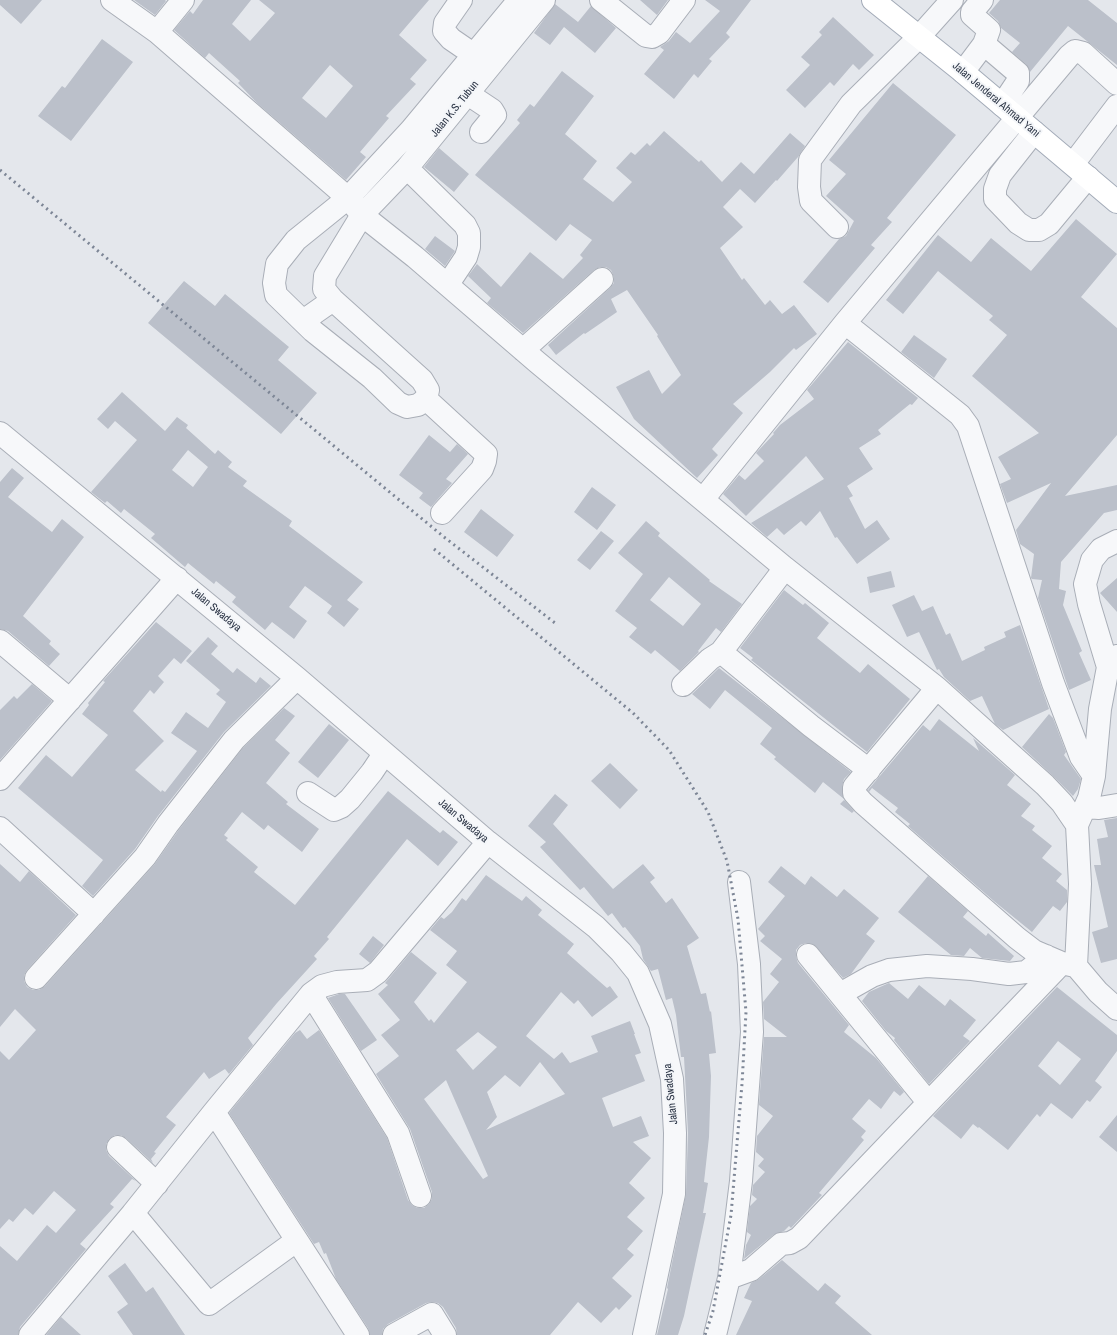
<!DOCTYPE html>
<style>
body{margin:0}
canvas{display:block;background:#e4e7ec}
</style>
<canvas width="1117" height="1335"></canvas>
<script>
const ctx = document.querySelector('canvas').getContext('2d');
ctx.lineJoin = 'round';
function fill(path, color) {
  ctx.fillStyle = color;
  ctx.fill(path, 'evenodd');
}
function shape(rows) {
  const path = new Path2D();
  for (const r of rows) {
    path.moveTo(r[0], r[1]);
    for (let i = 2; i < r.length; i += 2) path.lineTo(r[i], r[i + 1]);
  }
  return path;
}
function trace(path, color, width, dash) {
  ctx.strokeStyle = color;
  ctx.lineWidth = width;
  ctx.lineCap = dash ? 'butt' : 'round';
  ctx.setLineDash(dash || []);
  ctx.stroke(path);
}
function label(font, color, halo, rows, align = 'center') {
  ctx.font = font + ' "Archivo Narrow",sans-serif';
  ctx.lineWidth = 4;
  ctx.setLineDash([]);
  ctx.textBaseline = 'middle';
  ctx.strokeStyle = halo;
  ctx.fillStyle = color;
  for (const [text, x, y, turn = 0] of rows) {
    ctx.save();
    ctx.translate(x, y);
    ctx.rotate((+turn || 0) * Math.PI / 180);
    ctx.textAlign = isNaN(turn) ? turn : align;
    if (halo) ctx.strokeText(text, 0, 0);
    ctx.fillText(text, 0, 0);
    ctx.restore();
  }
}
fill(shape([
 [0,0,42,0,21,24,0,5],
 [134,0,165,0,166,1,155,15],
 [203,0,251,0,232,24,250,41,275,13,259,0,429,0,399,35,427,60,410,79,416,84,386,116,389,118,360,152,366,157,346,180,257,103,238,83,240,81,209,53,205,58,174,30,190,11,193,14],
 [330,65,353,86,326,118,302,98],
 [640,0,668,0,657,15],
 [705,0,751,0,726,33,730,37,709,59,712,61,698,78,694,74,674,99,644,74,664,50,660,47,669,41,676,32,690,43,720,11],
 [1000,0,1088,0,1117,23,1117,65,1068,26,1030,72,1026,64,1012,52,1020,43,1001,28,998,21,989,13],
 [555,4,578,22,591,6,616,28,595,53,564,27,550,45,534,33],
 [833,17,874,55,859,70,853,64,834,86,830,82,805,108,786,90,810,65,801,57,822,35,819,32],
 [102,39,133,62,71,141,38,116,62,86,65,88],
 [562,71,594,96,565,134,597,161,583,179,613,202,632,182,616,168,631,152,635,155,647,143,650,146,664,131,699,162,701,160,722,182,741,162,754,174,790,133,805,146,798,157,777,181,776,180,755,203,740,189,723,207,743,227,720,248,742,280,744,278,765,305,770,300,782,314,794,305,817,334,796,350,794,348,770,372,733,404,743,413,712,449,718,455,697,478,634,419,616,387,649,370,662,394,681,375,657,336,658,335,627,290,611,299,617,312,585,334,584,333,556,355,548,345,610,288,614,283,614,277,611,270,606,267,600,267,594,270,523,333,487,303,491,298,468,276,477,264,501,287,530,252,563,279,583,258,580,255,592,240,570,224,556,241,475,175,520,123,517,120,530,104,534,107],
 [893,83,956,135,887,218,892,222,871,245,875,248,828,303,803,282,839,239,846,236,854,221,826,196,846,174,829,160],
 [439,148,469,174,454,192,424,167],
 [1076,219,1117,254,1081,297,1117,328,1117,435,1065,496,1117,485,1117,510,1104,513,1061,562,1059,589,1066,591,1063,605,1082,651,1079,653,1091,680,1069,690,1038,598,1042,580,1032,579,1031,578,1034,554,1020,544,1016,530,1051,483,1007,503,1000,484,1011,479,998,457,1039,433,972,376,1007,335,989,320,993,316,938,271,903,314,886,300,938,235,971,262,991,238,1031,271],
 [435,236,455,251,445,266,425,249],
 [184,281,215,306,225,294,289,347,278,360,317,393,281,434,148,323],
 [914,335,947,359,934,378,901,352],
 [848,342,918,398,912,405,910,404,878,430,881,434,859,448,873,469,847,486,853,496,849,498,865,529,877,520,890,539,857,564,837,537,835,538,820,511,806,526,801,521,784,535,777,528,767,537,751,523,824,479,806,456,746,516,723,494,739,475,745,480,764,461,756,453,774,434,773,433,780,425,814,399,807,390],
 [122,392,165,431,177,417,188,425,186,428,215,454,218,450,232,462,228,467,247,481,243,486,292,521,289,526,363,582,347,600,359,609,344,627,327,613,332,606,305,586,289,607,307,621,294,639,272,622,265,630,232,602,236,597,216,581,214,584,188,563,185,567,151,538,155,534,124,509,121,513,107,501,105,503,91,492,137,440,115,421,108,429,97,419],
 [188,450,208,467,193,487,172,470],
 [429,435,450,452,457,444,468,454,446,479,452,483,431,507,419,498,423,493,399,475],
 [12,468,24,478,8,497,52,532,62,519,84,537,23,616,51,641,49,644,60,654,49,666,8,631,0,629,0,482],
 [592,487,616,505,597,530,574,512],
 [481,509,514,535,497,557,464,532],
 [646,521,660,533,658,536,710,580,709,581,742,604,721,632,716,628,698,651,699,652,680,671,655,650,651,654,629,637,637,628,615,611,643,574,618,553],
 [669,577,701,604,683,626,650,600],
 [601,531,614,541,590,570,577,560],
 [891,571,895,587,870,593,867,577],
 [1117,578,1117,612,1100,593],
 [784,590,803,605,805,603,829,623,817,638,860,673,868,664,910,699,867,752,751,660,753,658,740,648],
 [914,595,922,611,933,606,946,635,950,633,962,661,985,650,984,647,1006,637,1004,632,1020,625,1049,709,1003,730,995,724,982,696,970,701,944,677,939,669,937,670,919,632,907,637,892,605],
 [156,622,192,651,181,664,174,658,158,676,164,682,154,694,150,690,133,711,164,741,135,770,161,792,162,790,165,792,197,751,171,733,186,712,208,728,226,702,216,694,220,690,186,661,208,637,218,646,211,654,233,673,237,668,256,683,260,677,271,686,224,732,158,816,135,849,93,896,82,886,103,860,18,788,46,755,72,777,108,735,82,714,89,705,88,703,105,682,103,681],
 [719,668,851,772,844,779,842,786,844,799,823,782,815,793,774,759,776,757,760,744,772,728,725,690,710,709,692,694],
 [32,684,52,701,0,760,0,710,14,696,17,699],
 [284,708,295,716,275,740,290,753,266,783,288,802,286,804,319,829,302,852,268,825,264,830,242,812,224,835,228,838,226,840,258,867,254,872,295,905,388,791,440,833,443,830,458,842,438,866,407,839,327,937,329,939,314,956,317,959,277,1003,248,1038,253,1045,229,1074,225,1069,209,1079,204,1072,166,1117,176,1125,154,1152,156,1153,151,1159,153,1163,126,1138,121,1135,115,1135,109,1139,106,1144,106,1150,109,1156,136,1181,132,1179,110,1204,114,1207,80,1244,86,1249,20,1327,18,1335,0,1335,0,1246,17,1261,47,1225,56,1233,76,1210,54,1191,33,1215,25,1208,13,1222,9,1219,0,1229,0,1051,9,1060,36,1030,15,1009,0,1027,0,864,20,882,29,871,76,915,27,970,24,975,24,981,27,987,33,990,39,990,45,986,154,865,178,831,243,748],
 [1049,714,1053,718,1066,752,1064,755,1081,779,1078,789,1073,796,1053,776,1022,747],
 [939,719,979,751,973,738,1015,775,1007,785,1031,804,1021,816,1035,826,1032,830,1052,846,1042,858,1062,874,1056,881,1067,890,1067,902,1060,911,1053,906,1032,932,995,902,908,826,910,824,895,812,898,808,872,788,869,792,868,790,923,725,930,731],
 [329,724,349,740,318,778,298,762],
 [610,763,638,790,620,809,591,781],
 [555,794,568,805,553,824,613,889,643,864,655,878,650,882,666,903,672,898,699,938,687,946,701,994,706,993,710,1012,711,1011,716,1053,709,1054,711,1076,709,1137,704,1182,708,1183,703,1213,706,1213,684,1316,678,1335,657,1335,668,1289,667,1288,686,1194,688,1133,684,1057,681,1057,676,1015,672,998,666,1000,658,969,651,971,643,959,640,946,625,927,623,928,612,913,608,916,584,887,580,890,540,847,546,842,528,826],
 [844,800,854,811,852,813,840,804],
 [1117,818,1117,959,1101,963,1092,932,1108,927,1094,865,1101,865,1097,839,1108,837,1104,820],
 [781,866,805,885,811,876,837,897,844,889,879,918,866,934,875,941,851,974,843,978,813,944,806,943,800,945,796,950,796,957,798,963,849,1025,844,1032,876,1058,904,1092,900,1096,894,1091,881,1109,869,1099,852,1119,866,1131,861,1137,864,1140,819,1193,822,1195,791,1228,789,1226,784,1231,773,1235,744,1259,746,1245,751,1235,747,1232,750,1206,757,1199,752,1195,753,1185,765,1172,758,1166,764,1159,756,1152,757,1136,773,1116,759,1105,764,1037,787,1037,764,1019,763,1002,779,982,770,974,782,959,760,941,765,936,758,929,785,896,768,882],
 [486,875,522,901,526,896,542,910,538,915,574,944,567,953,607,988,610,986,618,997,592,1017,578,1000,574,1004,561,992,526,1036,554,1059,562,1052,570,1063,598,1052,591,1036,630,1021,635,1034,634,1034,641,1053,635,1055,645,1081,602,1098,613,1127,641,1116,649,1136,633,1142,651,1158,629,1183,645,1198,627,1217,643,1231,627,1249,634,1255,612,1278,632,1296,619,1310,616,1307,601,1323,578,1302,550,1335,457,1335,456,1328,443,1307,438,1303,432,1302,426,1303,388,1324,383,1329,382,1335,370,1335,368,1328,336,1279,326,1253,324,1254,319,1242,314,1244,229,1113,295,1033,300,1030,307,1039,319,1030,387,1138,408,1200,412,1205,417,1208,424,1208,429,1204,432,1199,432,1192,410,1129,376,1074,399,1056,381,1035,400,1020,378,994,388,985,385,983,411,952,437,973,414,1002,429,1021,431,1019,434,1023,467,982,446,965,457,951,430,930,441,917,444,919,452,912,462,898,466,901],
 [478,1032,497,1047,473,1070,456,1050],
 [540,1062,565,1094,486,1130,497,1117,487,1092,505,1075,520,1087],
 [446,1080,488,1176,483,1179,424,1099],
 [928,876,968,911,963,917,986,936,988,933,1014,956,1010,961,982,958,970,948,964,956,951,955,898,912],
 [373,936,384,945,370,963,359,954],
 [889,983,908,999,919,985,945,1006,950,999,976,1020,963,1036,970,1041,929,1084,894,1040,895,1038,886,1031,862,1001,869,992],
 [1057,987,1117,1035,1117,1051,1095,1081,1102,1087,1090,1102,1087,1100,1072,1119,1051,1103,1040,1117,1037,1114,1008,1150,979,1127,978,1128,973,1124,961,1139,933,1116],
 [1058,1041,1081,1059,1060,1085,1038,1066],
 [339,994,345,994,377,1040,361,1051,328,998],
 [1117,1115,1117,1152,1099,1137],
 [782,1260,818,1291,825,1283,841,1296,835,1303,872,1335,736,1335,752,1301,744,1298,751,1283,759,1279],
 [125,1263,146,1292,153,1287,185,1335,133,1335,117,1312,128,1304,108,1276],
 [61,1317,81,1335,46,1335]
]), '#bbc0ca');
const minor = shape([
 [112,0,157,32,348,198,362,215,415,257,537,362,785,568,937,688,1045,785,1062,803,1077,825,1080,884,1076,966,1098,992,1117,1009],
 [461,0,445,23,444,31,451,39,486,63],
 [519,0,411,130,348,198,296,240,277,264,274,283,276,295,313,331,372,378,398,403,407,407,418,405,426,399,428,390,422,380,333,300,324,289,325,276,362,215,407,168,544,0],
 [601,0,646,36,652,37,659,33,684,0],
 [157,32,183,0],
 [984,44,1018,73,1018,81,1002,105],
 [963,72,984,44,989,30,972,15,972,12,982,0],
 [468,94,492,110,495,115,481,132],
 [1034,132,1000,175,995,189,995,199,1018,223,1029,230,1039,230,1049,224,1088,177],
 [1073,164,1117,106],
 [407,168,465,225,469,233,469,247,466,257,448,284],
 [837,227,811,201,809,187,810,160,851,104,918,38,952,0],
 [303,321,333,300],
 [845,323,960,415,968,426,1053,683,1081,757,1094,776],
 [523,350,602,279],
 [426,399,486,454,485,461,482,469,442,513],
 [0,433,297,678,488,842,596,927,621,952,638,973,660,1024,672,1079,675,1133,674,1194,644,1335],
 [704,498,845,323,1069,56,1075,51,1083,53,1117,84],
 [785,568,721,652,811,726,869,770],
 [0,641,70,700],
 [1108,667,1089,604,1085,584,1092,560,1101,549,1117,541],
 [683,685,710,659,721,652],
 [937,688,854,787,854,793,863,803,1017,938,1034,951,1062,963,1075,966],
 [0,779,177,578],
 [308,793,334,810,341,807,350,799,372,772,384,754],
 [1086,807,1099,808,1117,805],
 [1077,825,1089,798,1094,776,1100,709,1108,667,1117,656],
 [0,828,94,914],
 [808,955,928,1102],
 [36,978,145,857,168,824,234,740,297,678],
 [311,994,398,1133,420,1196],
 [840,994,872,976,889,970,927,966,972,969,1009,974,1026,972,1046,956],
 [214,1112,358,1335],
 [118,1147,157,1184],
 [133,1213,209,1304,296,1241],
 [729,1278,751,1270,781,1244,790,1243,799,1238,1062,963],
 [30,1335,133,1213,214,1112,311,994,322,986,337,982,367,980,378,972,488,842],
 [394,1335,432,1314,445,1335],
 [715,1335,729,1278,741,1181,752,1032,749,964,739,882]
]);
const major = shape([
 [873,0,963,72,1117,202]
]);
trace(minor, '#a9aeb7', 24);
trace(major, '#a3abb8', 24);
trace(minor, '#f7f8fa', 22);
trace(major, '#fff', 22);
trace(shape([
 [0,170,444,537,555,623],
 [434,549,633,713,669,750,708,812,727,861,738,919,746,1012,742,1084,731,1215,713,1311,705,1335]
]), '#7d8696', 3, [2, 4]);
label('11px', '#2b3445', '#f4f6f9', [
 ["Jalan Jenderal Ahmad Yani",996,100,40],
 ["Jalan K.S. Tubun",455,109,-51],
 ["Jalan Swadaya",216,610,40],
 ["Jalan Swadaya",463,821,40],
 ["Jalan Swadaya",671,1094,-96]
]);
</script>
